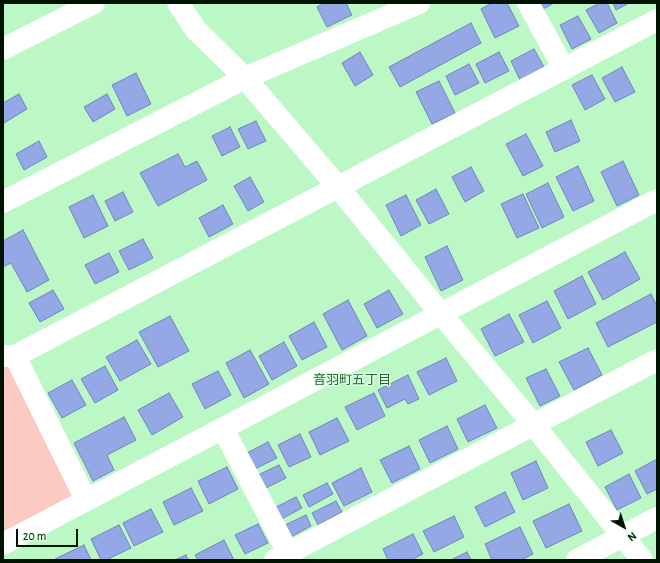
<!DOCTYPE html>
<meta charset="utf-8">
<style>
body{margin:0}
#map{position:relative;width:660px;height:563px;overflow:hidden;background:#bbf8c5;font-family:"Alegreya Sans",sans-serif}
canvas{display:block}
.frame{position:absolute;inset:0;border:4px solid #001303;pointer-events:none}
.north{position:absolute;left:604px;top:507px;width:40px;height:40px;-webkit-text-stroke:3px #dbffe0;paint-order:stroke;rotate:141deg;font-size:11px;font-weight:700;line-height:16px;text-align:center;color:#001303}
.north::after{content:'';display:block;margin:auto;width:14px;height:18px;background:#001303;clip-path:polygon(50% 0,100% 100%,50% 72%,0 100%)}
.scale{position:absolute;left:16px;top:529px;width:62px;height:18px;box-sizing:border-box;border:2px solid #001303;border-top:0;padding-left:5px;font-size:12px;line-height:14px;white-space:nowrap;color:#001303;-webkit-text-stroke:3px #dbffe0;paint-order:stroke}
</style>
<div id="map">
<canvas width="660" height="563"></canvas>
<div class="frame"></div>
<div class="north">N</div>
<div class="scale">20 m</div>
</div>
<script>
const ctx = document.querySelector('canvas').getContext('2d');
ctx.lineJoin = 'round';
function fill(path, color) {
  ctx.fillStyle = color;
  ctx.fill(path, 'evenodd');
}
function shape(rows) {
  const path = new Path2D();
  for (const r of rows) {
    path.moveTo(r[0], r[1]);
    for (let i = 2; i < r.length; i += 2) path.lineTo(r[i], r[i + 1]);
  }
  return path;
}
function trace(path, color, width, dash) {
  ctx.strokeStyle = color;
  ctx.lineWidth = width;
  ctx.lineCap = dash ? 'butt' : 'round';
  ctx.setLineDash(dash || []);
  ctx.stroke(path);
}
function label(font, color, halo, rows, align = 'center') {
  ctx.font = font + ' "Alegreya Sans","Noto Sans JP",sans-serif';
  ctx.lineWidth = 3;
  ctx.setLineDash([]);
  ctx.textBaseline = 'middle';
  ctx.strokeStyle = halo;
  ctx.fillStyle = color;
  for (const [text, x, y, turn = 0] of rows) {
    ctx.save();
    ctx.translate(x, y);
    ctx.rotate((+turn || 0) * Math.PI / 180);
    ctx.textAlign = isNaN(turn) ? turn : align;
    if (halo) ctx.strokeText(text, 0, 0);
    ctx.fillText(text, 0, 0);
    ctx.restore();
  }
}
fill(shape([
 [3,362,8,362,74,498,3,535]
]), '#fbcbc3');
const building = shape([
 [325,3,346,3,352,15,327,27,317,7,325,3],
 [492,3,507,3,519,26,495,38,481,9,492,3],
 [540,3,554,3,543,9,540,3],
 [600,3,607,3,617,23,599,33,586,10,600,3],
 [613,3,629,3,616,10,613,3],
 [578,16,591,39,572,49,560,25,578,16],
 [471,23,481,43,400,87,389,67,471,23],
 [534,49,544,67,520,80,511,61,534,49],
 [360,52,373,75,355,86,342,63,360,52],
 [499,52,509,71,485,83,476,64,499,52],
 [469,64,479,83,455,95,446,76,469,64],
 [622,67,635,92,615,102,602,78,622,67],
 [136,73,151,104,127,116,112,85,136,73],
 [592,75,605,99,585,110,572,85,592,75],
 [439,81,455,113,432,124,416,92,439,81],
 [19,94,27,109,4,123,3,120,3,103,19,94],
 [107,94,115,109,93,122,84,107,107,94],
 [571,120,580,141,555,152,546,132,571,120],
 [256,121,266,141,248,149,238,129,256,121],
 [230,127,240,147,222,156,212,136,230,127],
 [526,134,543,166,523,176,506,144,526,134],
 [39,141,47,157,24,170,16,154,39,141],
 [178,154,185,167,197,161,207,180,158,206,140,173,178,154],
 [623,161,639,195,617,206,601,172,623,161],
 [578,166,594,201,573,211,556,177,578,166],
 [471,167,484,191,465,202,452,177,471,167],
 [250,177,264,202,248,211,234,186,250,177],
 [548,183,564,217,542,228,526,194,548,183],
 [436,189,449,214,429,224,416,200,436,189],
 [123,192,133,212,115,221,105,201,123,192],
 [523,194,539,228,517,238,501,204,523,194],
 [93,195,108,226,84,238,69,207,93,195],
 [406,195,421,225,401,236,386,205,406,195],
 [223,205,233,224,209,237,199,218,223,205],
 [23,230,49,280,27,292,11,263,3,267,3,241,23,230],
 [143,239,153,258,129,270,119,251,143,239],
 [447,246,463,280,441,291,425,257,447,246],
 [625,252,640,279,603,300,588,272,625,252],
 [109,253,119,272,95,284,85,265,109,253],
 [582,276,596,304,568,319,554,291,582,276],
 [53,290,64,309,40,322,29,303,53,290],
 [389,290,403,314,377,328,364,304,389,290],
 [651,294,657,306,657,322,608,347,596,323,651,294],
 [348,300,367,336,342,350,323,314,348,300],
 [547,301,561,328,533,343,519,315,547,301],
 [509,314,524,342,495,356,481,329,509,314],
 [170,316,189,351,158,367,139,332,170,316],
 [314,322,327,347,302,360,289,336,314,322],
 [137,340,151,364,120,381,106,357,137,340],
 [284,342,297,366,272,380,259,356,284,342],
 [588,348,602,375,574,390,559,362,588,348],
 [250,350,269,384,244,398,226,363,250,350],
 [446,358,457,381,429,395,417,372,446,358],
 [105,366,118,390,95,403,81,379,105,366],
 [546,369,560,396,540,406,526,378,546,369],
 [218,371,231,395,205,409,192,384,218,371],
 [408,375,419,399,408,404,405,399,387,408,378,390,408,375],
 [72,380,86,405,62,418,48,393,72,380],
 [169,393,183,417,152,435,138,410,169,393],
 [374,393,385,416,357,430,345,407,374,393],
 [485,405,497,428,468,442,457,419,485,405],
 [124,417,136,440,107,455,114,470,93,481,74,443,124,417],
 [337,418,349,441,320,455,309,432,337,418],
 [447,426,458,449,430,463,419,440,447,426],
 [611,430,623,453,598,466,586,442,611,430],
 [300,434,311,457,289,467,278,445,300,434],
 [268,442,277,458,255,469,247,453,268,442],
 [409,446,420,469,392,483,380,460,409,446],
 [657,459,657,489,647,494,635,471,657,459],
 [536,461,548,488,523,500,511,473,536,461],
 [279,465,286,478,264,489,258,475,279,465],
 [227,467,238,489,209,504,198,481,227,467],
 [361,468,372,492,344,506,332,483,361,468],
 [629,474,641,498,617,510,605,487,629,474],
 [327,483,333,494,309,507,303,495,327,483],
 [191,488,203,511,174,525,163,502,191,488],
 [505,492,515,512,485,527,475,507,505,492],
 [296,497,302,508,278,521,272,509,296,497],
 [336,501,342,512,318,525,312,513,336,501],
 [569,504,582,531,546,548,533,521,569,504],
 [151,509,163,532,134,546,123,523,151,509],
 [306,515,311,526,287,539,281,527,306,515],
 [454,516,464,537,434,552,423,531,454,516],
 [258,524,268,543,245,554,235,535,258,524],
 [119,525,131,548,106,560,101,560,91,539,119,525],
 [520,527,533,554,521,560,492,560,485,544,520,527],
 [413,534,423,554,411,560,388,560,383,549,413,534],
 [224,540,234,560,198,560,195,555,224,540],
 [84,545,91,560,56,560,55,559,84,545],
 [467,552,471,560,451,560,467,552],
 [186,555,188,560,175,560,186,555]
]);
fill(building, '#93a8e5');
trace(building, '#7084be', 1);
trace(shape([
 [178,3,196,30,245,78,338,187,441,314,533,424,642,560],
 [528,3,564,69],
 [3,49,94,3],
 [3,202,245,78,419,3],
 [3,356,15,356,657,20],
 [15,356,86,500],
 [223,429,292,560],
 [3,544,657,200],
 [275,560,657,360],
 [577,560,657,518]
]), '#fff', 22);
label('13px', '#2a6338', '#dbffe0', [
 ["音羽町五丁目",352,380]
]);
</script>
